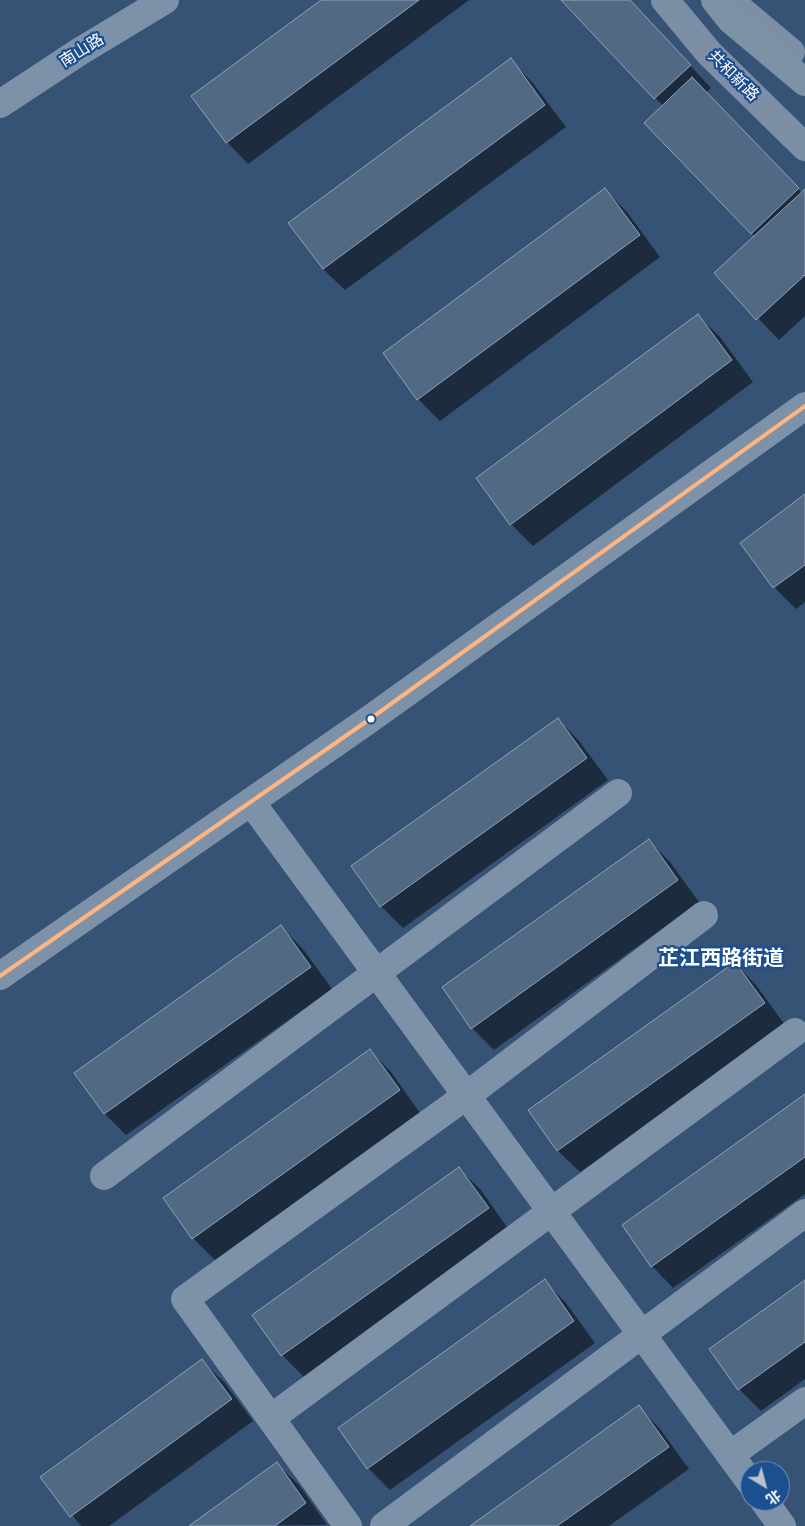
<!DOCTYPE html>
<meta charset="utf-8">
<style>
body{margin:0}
#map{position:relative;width:805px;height:1526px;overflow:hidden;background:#365274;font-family:Manrope,"Noto Sans SC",sans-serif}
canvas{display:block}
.north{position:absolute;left:740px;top:1461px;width:50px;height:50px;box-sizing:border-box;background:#1b4f8f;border:1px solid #7695bc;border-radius:50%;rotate:143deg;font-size:14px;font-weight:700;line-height:20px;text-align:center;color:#fff}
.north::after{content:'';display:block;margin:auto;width:18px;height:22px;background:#b9c2ce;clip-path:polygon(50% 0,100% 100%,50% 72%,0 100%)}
</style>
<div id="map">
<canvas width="805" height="1526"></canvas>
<div class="north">北</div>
</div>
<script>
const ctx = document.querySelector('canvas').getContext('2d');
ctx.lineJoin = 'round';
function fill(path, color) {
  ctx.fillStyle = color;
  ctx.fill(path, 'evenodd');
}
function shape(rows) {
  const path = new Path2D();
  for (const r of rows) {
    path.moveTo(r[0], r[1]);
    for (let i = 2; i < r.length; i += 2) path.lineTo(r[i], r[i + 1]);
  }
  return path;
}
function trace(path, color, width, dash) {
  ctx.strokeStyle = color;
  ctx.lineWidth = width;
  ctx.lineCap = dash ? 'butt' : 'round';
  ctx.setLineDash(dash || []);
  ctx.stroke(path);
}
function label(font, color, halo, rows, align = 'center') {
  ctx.font = font + ' Manrope,"Noto Sans SC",sans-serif';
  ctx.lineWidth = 4.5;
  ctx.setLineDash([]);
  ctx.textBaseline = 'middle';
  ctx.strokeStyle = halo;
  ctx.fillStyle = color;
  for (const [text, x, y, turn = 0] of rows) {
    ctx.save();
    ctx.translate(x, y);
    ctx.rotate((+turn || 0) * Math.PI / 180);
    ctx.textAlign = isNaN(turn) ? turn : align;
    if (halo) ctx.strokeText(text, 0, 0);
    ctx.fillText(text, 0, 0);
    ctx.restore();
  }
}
fill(shape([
 [324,0,469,0,248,164,227,142],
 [563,0,629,0,711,88,706,93,802,193,805,191,805,316,779,340,715,273,755,236,646,123,663,106],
 [510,60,532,82,566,127,345,290,323,269],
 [605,190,627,212,660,257,440,421,418,399,385,354],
 [698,316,720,337,753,382,533,546,511,524],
 [805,496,805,602,796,609,774,587,741,543],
 [558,719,579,741,608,780,403,928,381,906,352,866],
 [649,841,670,862,699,902,494,1050,472,1028,444,988],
 [281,927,303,949,332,989,126,1135,105,1114,76,1073],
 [735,963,756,985,785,1025,580,1172,558,1151,530,1111],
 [370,1051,391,1072,420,1113,215,1260,193,1238,165,1198],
 [805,1096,805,1194,673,1288,652,1266],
 [459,1169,481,1190,509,1230,304,1377,282,1355,254,1315],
 [544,1281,566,1303,595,1343,390,1490,368,1468,339,1428],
 [805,1282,805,1379,761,1411,739,1389,711,1349],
 [202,1361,224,1382,253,1421,109,1526,81,1526,42,1477],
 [639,1407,660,1429,689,1469,609,1526,472,1526],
 [277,1464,299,1485,327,1525,192,1526]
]), '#0007');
const building = shape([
 [321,0,419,0,226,143,191,96,321,0],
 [561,0,630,0,691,65,654,99,561,0],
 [511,58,545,105,323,269,288,223,511,58],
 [692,77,799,188,751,234,644,123,692,77],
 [605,188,640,235,417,400,383,353,605,188],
 [805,189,805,275,756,320,714,273,805,189],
 [698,314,732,360,510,525,476,478,698,314],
 [805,494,805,565,773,588,740,543,805,494],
 [558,718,587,758,380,907,351,866,558,718],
 [649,839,678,880,471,1029,442,987,649,839],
 [281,925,311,967,104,1114,74,1073,281,925],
 [735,962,765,1003,557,1151,528,1110,735,962],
 [370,1049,400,1090,192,1239,163,1198,370,1049],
 [805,1094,805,1157,651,1267,622,1225,805,1094],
 [459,1167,489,1208,281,1356,252,1315,459,1167],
 [545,1279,574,1321,367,1469,338,1428,545,1279],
 [805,1280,805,1342,738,1390,709,1349,805,1280],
 [202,1359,232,1399,70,1517,40,1477,202,1359],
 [639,1405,669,1447,557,1526,470,1526,639,1405],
 [277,1462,306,1503,275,1526,189,1526,277,1462]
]);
fill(building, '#526984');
trace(building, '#92a2b6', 1);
trace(shape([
 [0,104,79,52,165,0],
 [251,802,750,1482],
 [0,976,370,719,805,406],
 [104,1176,618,793],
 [271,1418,795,1032],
 [730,1455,805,1401],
 [764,1501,782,1526],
 [348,1526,185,1299,466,1096,704,915],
 [384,1526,805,1213]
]), '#7d92a8', 28);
trace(shape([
 [665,0,709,53,805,147],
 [729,0,791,52]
]), '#7d8ea7', 28);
trace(shape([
 [715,0,731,20,805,82]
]), '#7e92a7', 28);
trace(shape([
 [0,976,370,719,805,406]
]), '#ffb580', 4);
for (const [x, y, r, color] of [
 [371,719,4.5,"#fff"]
]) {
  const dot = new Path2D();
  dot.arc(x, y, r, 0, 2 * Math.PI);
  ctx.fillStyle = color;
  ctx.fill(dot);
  trace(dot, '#1b4f8f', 2);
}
label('16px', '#fff', '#1b4f8f', [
 ["南山路",82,51,-32],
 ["共和新路",733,76,45]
]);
label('bold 21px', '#fff', '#1b4f8f', [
 ["芷江西路街道",721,959]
]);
</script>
